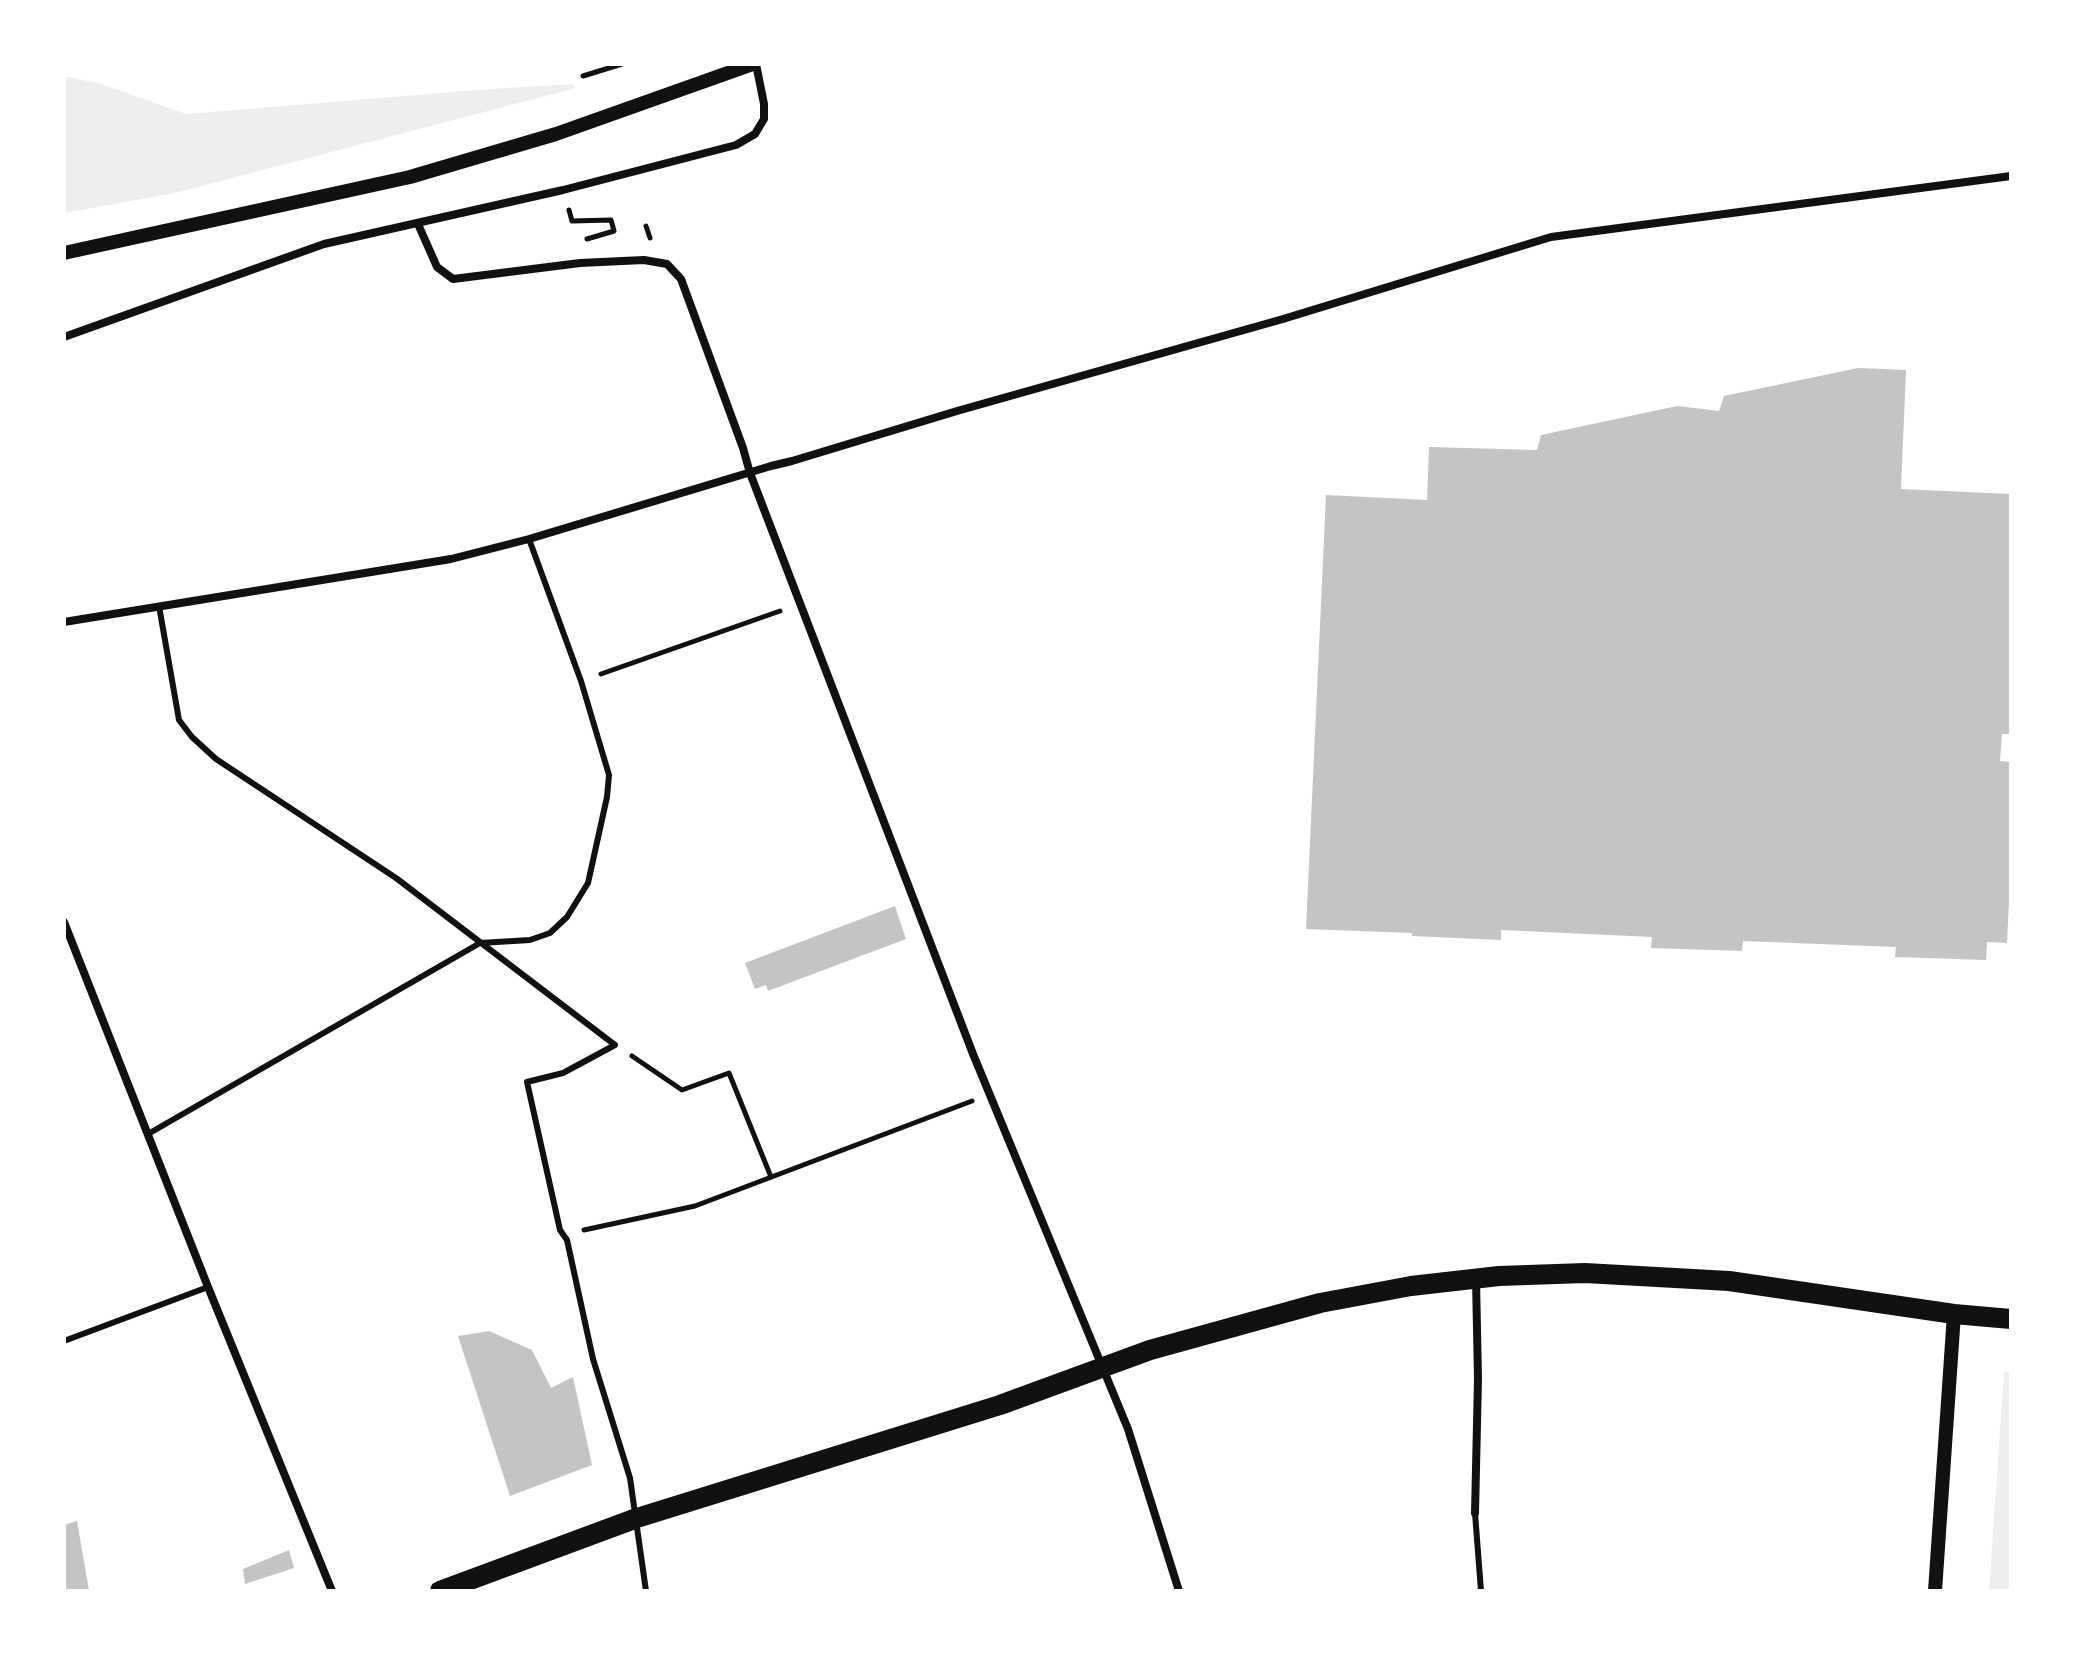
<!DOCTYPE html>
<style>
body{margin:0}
#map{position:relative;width:2075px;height:1655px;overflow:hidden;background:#fff;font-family:"Public Sans",sans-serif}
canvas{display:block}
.frame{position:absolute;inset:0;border:66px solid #fff;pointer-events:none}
</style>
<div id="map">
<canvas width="2075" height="1655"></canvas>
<div class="frame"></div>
</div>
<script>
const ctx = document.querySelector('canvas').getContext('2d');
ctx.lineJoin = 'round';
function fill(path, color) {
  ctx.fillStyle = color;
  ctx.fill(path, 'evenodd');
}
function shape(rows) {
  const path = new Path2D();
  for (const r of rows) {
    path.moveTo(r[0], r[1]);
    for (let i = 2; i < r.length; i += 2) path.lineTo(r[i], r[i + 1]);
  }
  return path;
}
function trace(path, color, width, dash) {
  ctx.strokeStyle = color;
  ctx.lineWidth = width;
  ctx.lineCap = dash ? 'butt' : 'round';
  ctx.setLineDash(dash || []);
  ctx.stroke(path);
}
fill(shape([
 [64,76,102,84,186,114,490,89,573,84,576,88,175,193,64,213],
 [2004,1372,2011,1372,2011,1591,1989,1591]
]), '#eee');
fill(shape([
 [1858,368,1906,370,1901,489,2011,494,2011,734,2002,734,2000,761,2011,762,2011,859,2007,943,1987,942,1986,960,1895,957,1896,947,1743,941,1742,951,1651,948,1652,937,1501,930,1501,940,1412,936,1412,933,1306,929,1326,495,1427,500,1429,447,1537,450,1541,435,1677,406,1719,411,1724,396],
 [895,906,906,939,768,991,766,985,755,989,745,963],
 [489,1331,532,1350,551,1388,573,1377,592,1465,510,1496,458,1336],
 [77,1521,89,1591,64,1591,64,1525],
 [289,1550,294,1568,245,1584,243,1569]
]), '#c4c4c4');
trace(shape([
 [583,76,622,64],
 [569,210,572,221,611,220,614,231,587,239],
 [646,226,650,238],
 [601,674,780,611],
 [632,1056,682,1090,729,1073,771,1177],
 [584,1230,695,1206,972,1101]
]), '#111', 5);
trace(shape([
 [159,606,179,720,192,737,216,759,396,878,615,1045,563,1073,527,1082,560,1230,567,1240,593,1359,630,1478,646,1591],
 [148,1134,480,943,530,940,550,933,567,917,588,883,607,797,609,775,581,681,529,539],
 [64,1341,208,1287],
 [1475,1513,1481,1591]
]), '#111', 6);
trace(shape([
 [418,224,437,267,453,279,580,263,644,260,667,264,681,279,743,448,750,473,973,1054,1128,1429,1179,1591],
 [64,337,324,244,563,190,736,145,755,134,764,119,764,104,756,64],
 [64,622,451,559,529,539,771,466,792,461,957,411,1283,319,1551,237,2011,176],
 [64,922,208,1287,332,1591],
 [1475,1513,1478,1379,1476,1279]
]), '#111', 8);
trace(shape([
 [64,253,410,177,556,134,753,64],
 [1935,1591,1954,1314]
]), '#111', 14);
trace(shape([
 [440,1591,637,1518,1000,1405,1150,1350,1320,1303,1411,1286,1499,1276,1585,1273,1729,1281,1954,1314,2011,1319]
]), '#111', 20);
</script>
